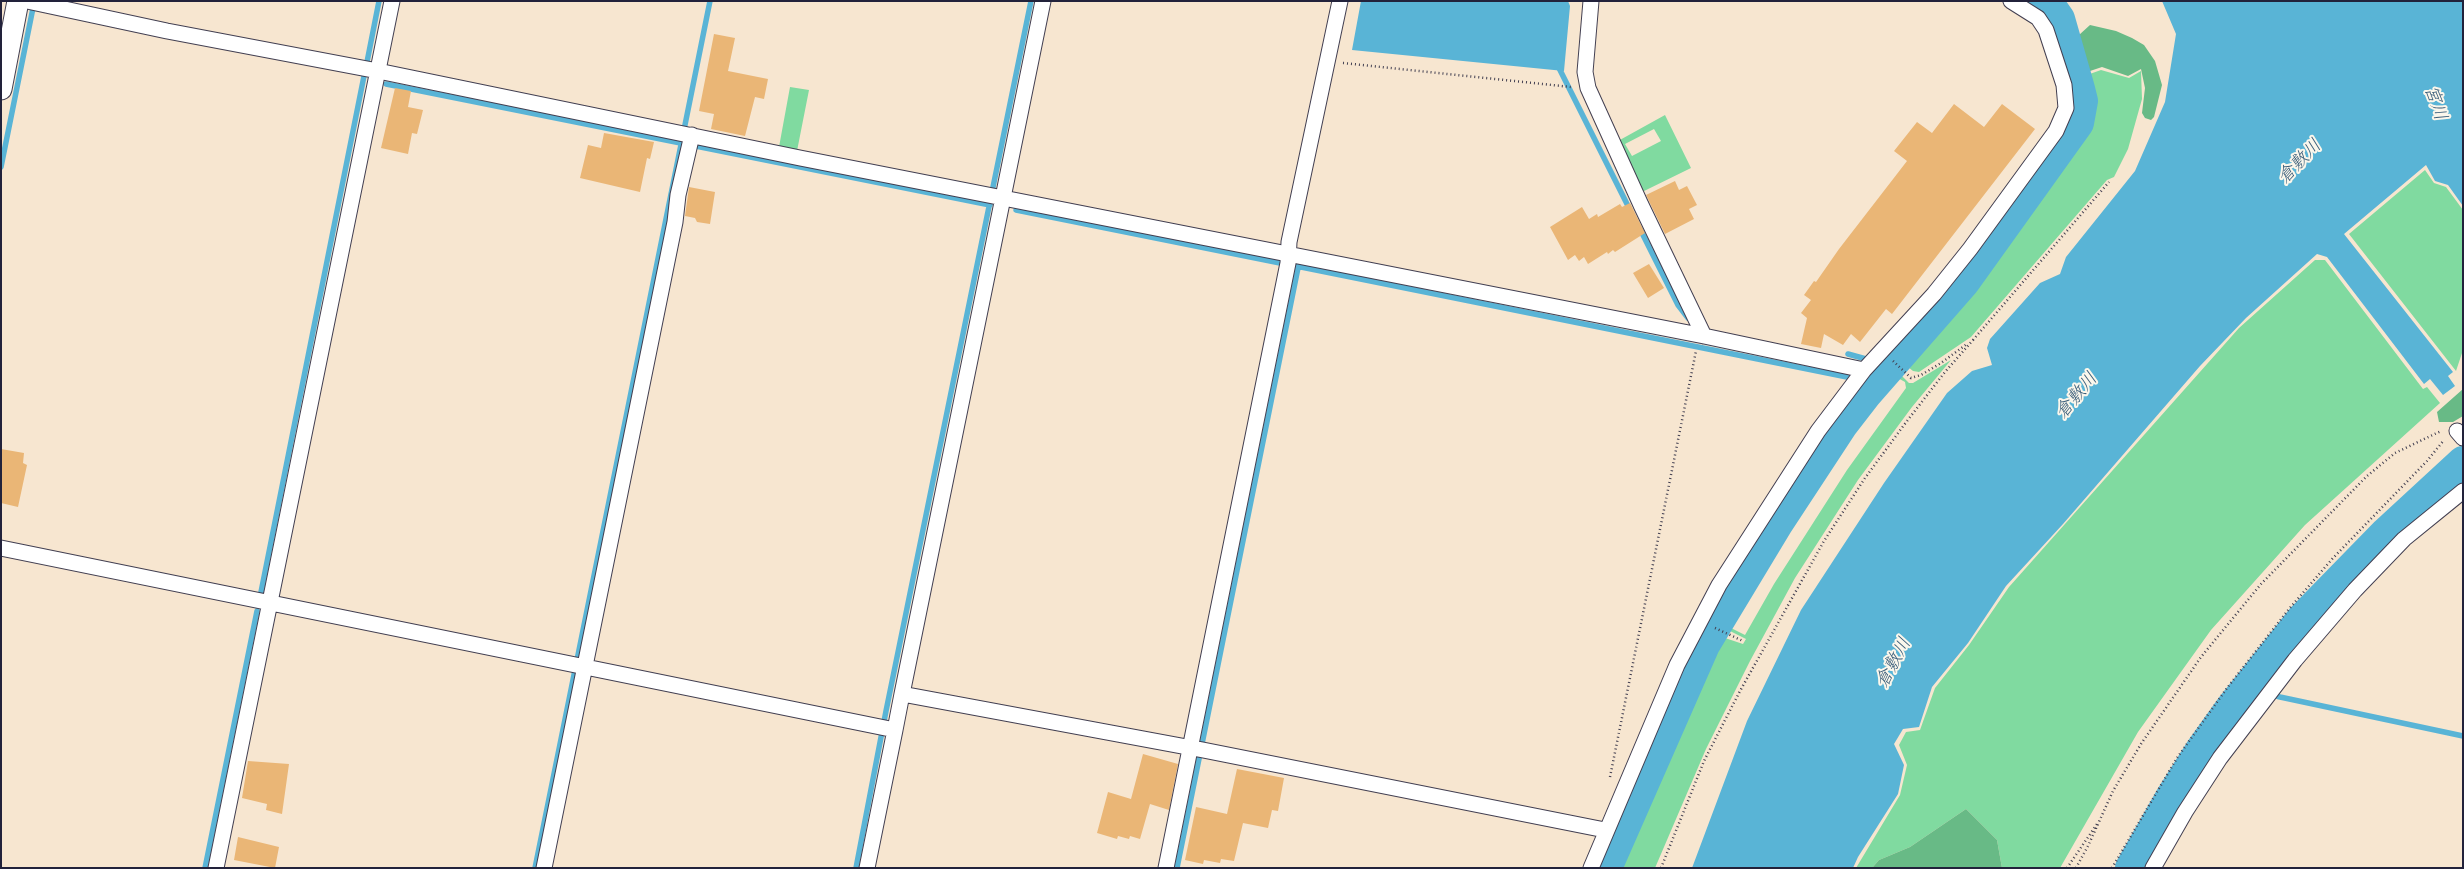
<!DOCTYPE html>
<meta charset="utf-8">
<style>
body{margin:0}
#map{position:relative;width:2464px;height:869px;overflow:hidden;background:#f7e6d0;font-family:Itim,sans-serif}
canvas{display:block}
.frame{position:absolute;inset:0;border:2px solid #22223b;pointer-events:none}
</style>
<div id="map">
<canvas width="2464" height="869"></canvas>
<div class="frame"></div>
</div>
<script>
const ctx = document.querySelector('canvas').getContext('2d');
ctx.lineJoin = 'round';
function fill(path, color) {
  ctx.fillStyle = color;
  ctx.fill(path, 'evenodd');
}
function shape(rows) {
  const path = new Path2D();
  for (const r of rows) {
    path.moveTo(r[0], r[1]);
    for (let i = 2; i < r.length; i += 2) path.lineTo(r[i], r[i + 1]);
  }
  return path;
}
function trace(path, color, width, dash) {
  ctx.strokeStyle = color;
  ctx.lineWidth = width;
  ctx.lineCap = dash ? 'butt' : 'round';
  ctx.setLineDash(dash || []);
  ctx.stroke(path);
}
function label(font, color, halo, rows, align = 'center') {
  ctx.font = font + ' Itim,"Klee One",sans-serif';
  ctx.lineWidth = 4;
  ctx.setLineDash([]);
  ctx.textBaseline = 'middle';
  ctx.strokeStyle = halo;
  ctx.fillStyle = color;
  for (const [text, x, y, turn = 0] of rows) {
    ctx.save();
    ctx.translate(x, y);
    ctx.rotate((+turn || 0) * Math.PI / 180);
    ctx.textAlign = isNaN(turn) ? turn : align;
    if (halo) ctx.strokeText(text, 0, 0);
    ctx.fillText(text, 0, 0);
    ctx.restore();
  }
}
fill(shape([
 [2101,70,2129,78,2141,71,2142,99,2128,149,2114,177,2107,180,1971,337,1919,372,1913,371,1903,363,1957,304,2074,146,2088,120,2090,97,2084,76],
 [790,87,809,90,797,151,779,147],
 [1665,115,1691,168,1640,193,1618,141],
 [1654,129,1661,141,1632,156,1625,144],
 [2425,170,2434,183,2446,187,2463,210,2463,350,2456,371,2349,234],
 [2315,260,2325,260,2423,389,2427,387,2440,403,2305,525,2211,630,2138,732,2060,868,2002,868,1997,840,1966,809,1910,847,1879,860,1872,868,1856,868,1900,795,1907,765,1899,745,1906,732,1920,730,1935,688,1969,645,2009,587,2239,328],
 [1951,360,1912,407,1858,480,1795,578,1750,661,1706,749,1655,868,1616,868,1688,699,1719,636,1743,644,1746,639,1726,629,1805,496,1853,427,1898,372,1909,383,1913,383],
 [1896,377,1905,382,1906,388,1847,470,1774,584,1745,635,1729,627,1807,497,1854,430]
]), '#80daa0');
fill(shape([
 [2090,25,2116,31,2132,38,2144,45,2155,61,2162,85,2154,117,2151,120,2145,118,2142,113,2145,88,2141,69,2128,76,2102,67,2084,73,2079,35],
 [2463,389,2463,416,2453,422,2439,422,2437,412],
 [1966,809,1997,840,2002,868,1872,868,1879,860,1910,847]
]), '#68ba86');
fill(shape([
 [1361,1,1568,1,1570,6,1564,71,1352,50],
 [2162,1,2463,1,2463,206,2448,185,2435,181,2426,165,2344,234,2453,372,2448,376,2455,386,2443,395,2430,379,2424,384,2327,257,2317,254,2246,318,2200,366,2063,524,2006,586,1968,643,1932,687,1919,727,1903,729,1894,744,1904,765,1898,794,1858,857,1853,868,1692,868,1747,721,1801,610,1884,483,1947,393,1972,371,1992,365,1987,348,1990,339,2040,283,2060,274,2066,257,2135,171,2165,102,2176,34]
]), '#59b4d6');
trace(shape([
 [367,62,379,1],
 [1557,64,1630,210],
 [386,84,990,205],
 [1,167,34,3],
 [1016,210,1280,263],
 [1640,229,1678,305,1688,318],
 [1296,266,1847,377],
 [1848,354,1866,359],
 [1877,369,1883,374],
 [1860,389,1866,394],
 [261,592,364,76],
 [2247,688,2280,697,2463,736],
 [205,868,257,611],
 [535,868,710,1],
 [856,868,886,711,1031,1],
 [1177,868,1298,268]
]), '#59b4d6', 5.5);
trace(shape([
 [1606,868,1704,645,1777,524,1842,425,1866,394,1964,282,2078,123,2082,101,2079,89,2059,19,2052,9,2044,1],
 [2131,868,2172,796,2201,750,2231,708,2302,619,2386,533,2463,462]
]), '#59b4d6', 32);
fill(shape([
 [714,34,735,38,728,71,768,79,764,99,755,97,745,136,711,129,714,114,699,111],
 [395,88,411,91,408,107,423,110,417,134,412,133,408,154,381,148],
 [1954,104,1984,127,2002,104,2035,129,1892,314,1886,309,1860,342,1851,334,1843,345,1824,334,1821,348,1801,344,1807,318,1801,313,1811,300,1804,295,1814,281,1816,282,1839,249,1907,161,1894,151,1917,122,1932,133],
 [604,133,654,142,650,159,647,158,640,192,580,178,588,145,601,148],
 [1675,181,1679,190,1687,186,1697,205,1689,209,1694,219,1665,234,1646,195],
 [689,187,715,192,710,224,697,222,695,218,685,216],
 [1630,203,1645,233,1615,252,1613,250,1608,254,1607,252,1588,264,1584,257,1579,261,1575,255,1568,260,1550,227,1582,207,1589,219,1597,214,1598,217,1620,204,1622,207],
 [1649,264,1664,288,1648,298,1633,273],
 [1,449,24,453,23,463,27,465,18,507,1,503],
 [1143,754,1178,764,1169,810,1150,804,1140,839,1130,836,1129,839,1118,836,1117,839,1097,833,1108,792,1131,799],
 [248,761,289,764,282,814,266,810,267,804,242,798],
 [1237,769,1284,778,1278,811,1272,810,1268,828,1243,823,1234,861,1221,859,1220,863,1204,860,1203,864,1185,860,1196,807,1227,814],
 [238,837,279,847,275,868,234,860]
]), '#eab676');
const street = shape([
 [27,1,167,31,378,71,800,158,1704,336,1864,370],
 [1591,1,1585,72,1588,88,1641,205,1704,336],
 [2457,431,2463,438],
 [1,548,895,730,902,694,1203,750,1605,830],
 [902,694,1043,1],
 [216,868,392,1],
 [544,868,675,222,678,195,692,135],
 [867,868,895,730],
 [1166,868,1288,263,1289,242,1340,1],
 [1591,868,1677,665,1719,585,1818,431,1864,370,1934,294,1970,249,2056,131,2066,108,2064,85,2046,30,2038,18,2011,1],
 [2153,868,2185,812,2220,758,2295,660,2355,590,2404,539,2463,491]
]);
const secondary = shape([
 [1,89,18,1]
]);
trace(street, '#423f51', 17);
trace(secondary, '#423f51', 23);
trace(shape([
 [1343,63,1571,87],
 [1973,340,2109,182],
 [1893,361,1911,378,1921,375,1941,363,1967,344],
 [1715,628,1743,641],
 [1610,777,1696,351],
 [1661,868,1704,761,1740,691,1824,541,1865,478,1907,421,1945,372,1973,340],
 [2067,868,2097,824],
 [2076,868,2088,846,2113,791,2141,744,2201,657,2261,584,2367,476,2395,453,2441,431],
 [2112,868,2177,758,2227,688,2289,609,2333,558,2427,461,2444,440]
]), '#423f51', 2.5, [1, 3]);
trace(street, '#fff', 15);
trace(secondary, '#fff', 21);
label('italic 18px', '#385c79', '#fbf7ec', [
 ["宮川",2435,103,71],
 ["倉敷川",2300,162,-46],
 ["倉敷川",2077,396,-50],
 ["倉敷川",1894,663,-62]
]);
</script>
